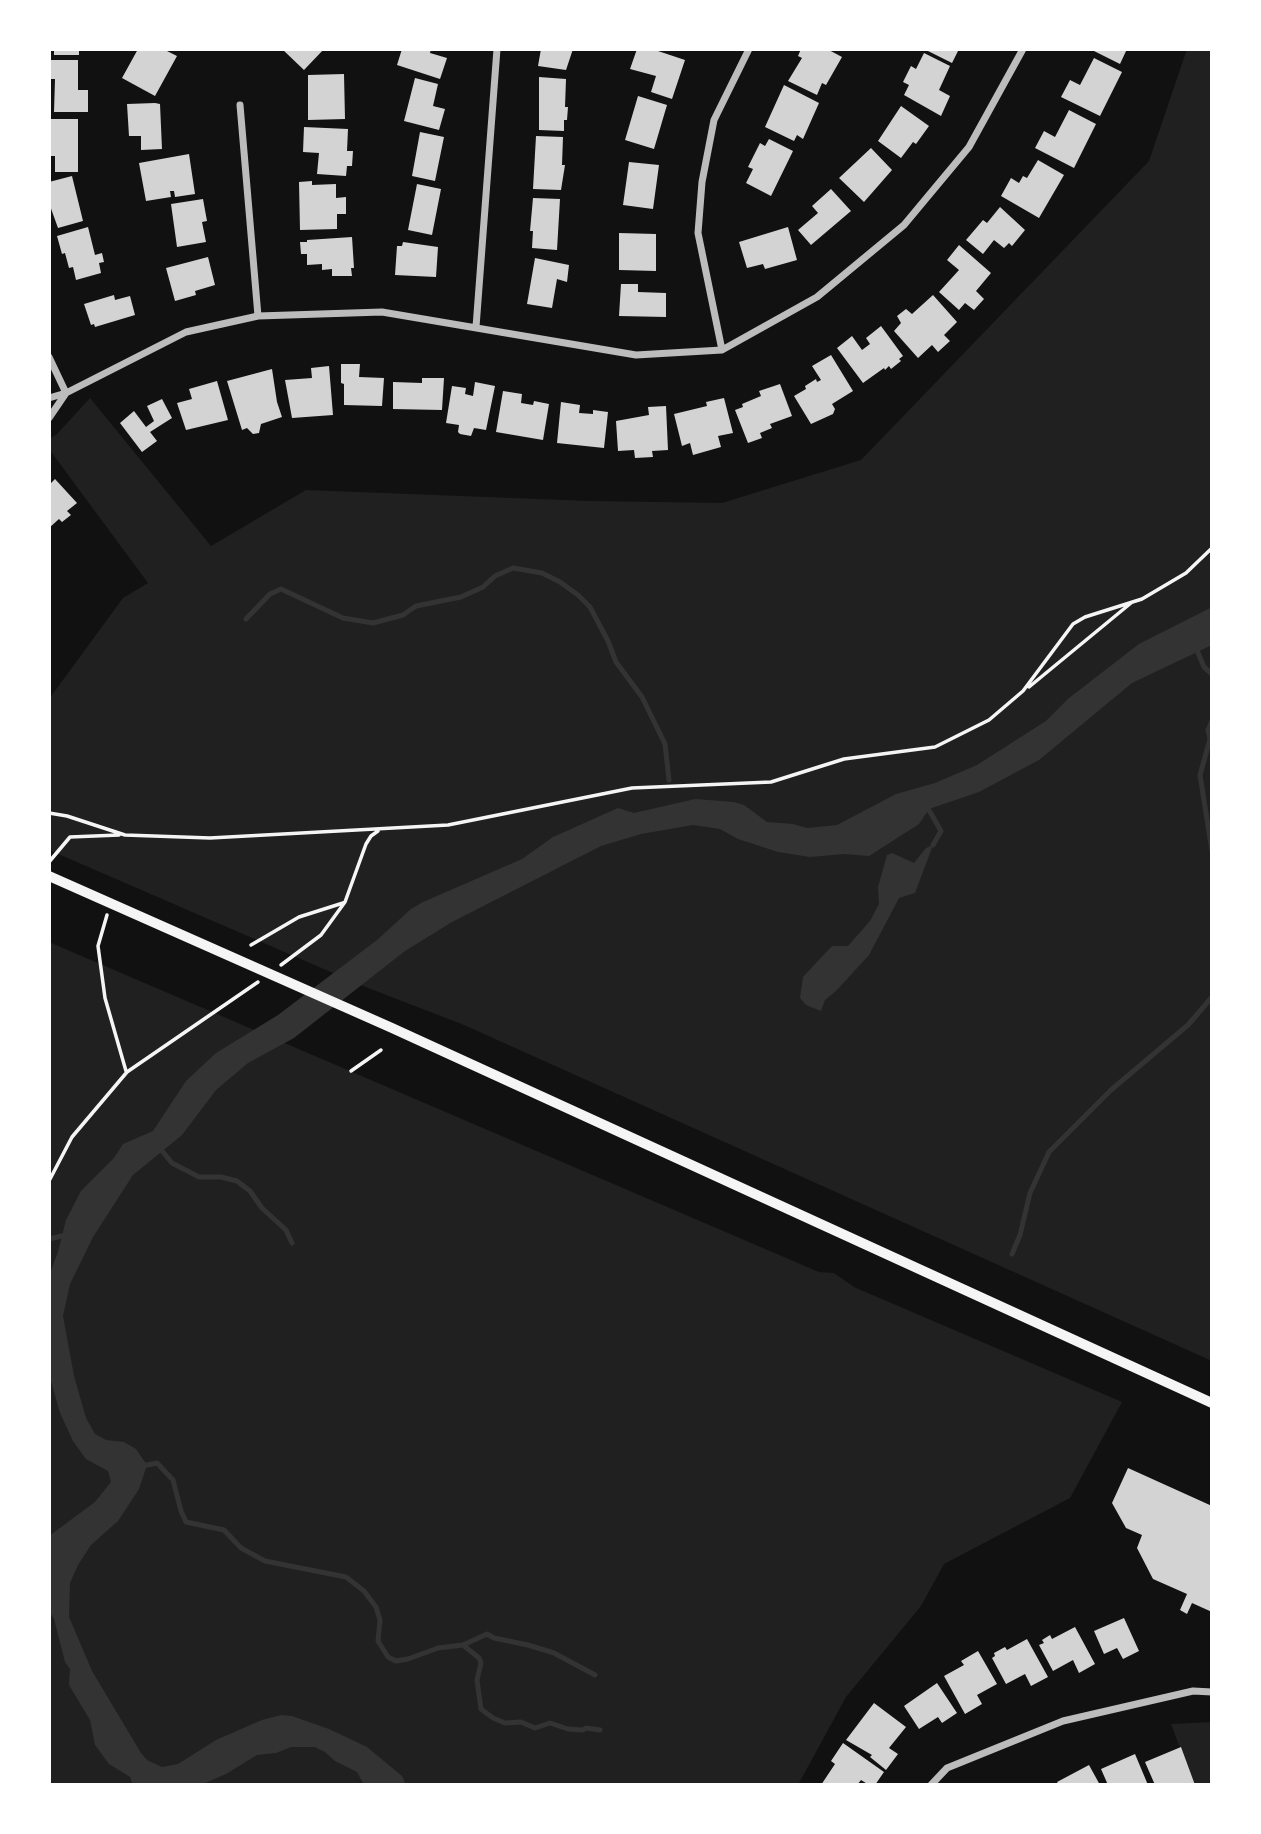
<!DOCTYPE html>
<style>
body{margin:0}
#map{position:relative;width:1261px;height:1834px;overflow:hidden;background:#111;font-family:"Archivo Narrow",sans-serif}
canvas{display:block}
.frame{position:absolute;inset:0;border:51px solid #fff;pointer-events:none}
</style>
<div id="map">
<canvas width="1261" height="1834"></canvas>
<div class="frame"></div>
</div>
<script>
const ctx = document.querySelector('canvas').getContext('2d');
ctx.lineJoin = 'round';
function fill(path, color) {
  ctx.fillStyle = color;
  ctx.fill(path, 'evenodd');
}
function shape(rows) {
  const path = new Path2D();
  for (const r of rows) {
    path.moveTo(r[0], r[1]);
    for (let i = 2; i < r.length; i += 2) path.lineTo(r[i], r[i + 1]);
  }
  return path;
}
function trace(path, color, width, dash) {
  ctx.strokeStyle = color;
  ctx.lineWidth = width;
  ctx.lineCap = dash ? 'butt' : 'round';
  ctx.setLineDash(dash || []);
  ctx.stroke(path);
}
fill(shape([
 [1187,49,1212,49,1212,1361,464,1025,363,986,49,850,49,699,123,598,148,583,49,449,49,439,57,434,90,398,211,546,306,490,590,501,722,503,861,460,1149,161],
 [49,942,819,1272,834,1273,854,1287,1122,1402,1070,1498,944,1564,921,1606,846,1697,798,1785,49,1785],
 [1212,1722,1212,1785,1194,1785,1171,1724]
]), '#202020');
fill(shape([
 [1212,607,1212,645,1132,683,1039,760,979,792,929,809,919,824,869,856,844,854,810,857,778,852,738,839,720,829,693,825,641,834,601,846,452,922,405,951,294,1038,248,1063,216,1090,182,1135,133,1175,93,1237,70,1284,63,1316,74,1376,86,1418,95,1434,106,1440,124,1442,136,1449,147,1465,139,1489,118,1521,91,1545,78,1565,70,1583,69,1617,92,1671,141,1753,147,1760,162,1767,178,1764,216,1740,262,1720,281,1715,292,1716,329,1729,367,1747,402,1776,406,1785,364,1785,357,1772,335,1761,325,1752,315,1747,291,1747,276,1753,257,1755,226,1774,201,1785,133,1785,130,1777,109,1764,95,1745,90,1720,69,1685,70,1669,65,1662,54,1619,49,1611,49,1536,95,1502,111,1482,108,1471,86,1459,73,1441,60,1413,49,1374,49,1276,58,1252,66,1220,81,1191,114,1158,123,1144,153,1131,186,1081,216,1053,278,1015,377,940,411,909,423,902,522,859,553,837,618,808,634,813,695,799,734,802,744,805,767,822,793,824,807,828,837,825,896,794,935,783,977,765,1046,721,1069,698,1139,644],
 [933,845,915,893,899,898,869,955,836,991,825,1000,821,1011,806,1005,800,998,803,977,832,946,848,946,870,921,879,904,878,887,887,855,892,853,914,863,926,848]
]), '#333');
trace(shape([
 [246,619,270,594,281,589,343,618,373,623,403,615,416,606,461,597,483,587,495,576,513,568,542,573,560,582,578,595,590,607,608,641,616,662,642,697,665,744,669,780],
 [1196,648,1204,667,1212,674],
 [1212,721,1208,730,1210,739,1200,775,1212,851],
 [926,805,941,831,933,845],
 [158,1146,172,1163,199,1177,221,1177,237,1181,250,1191,262,1208,286,1230,292,1243],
 [49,1239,66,1235],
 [1012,1254,1020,1235,1030,1193,1049,1152,1111,1090,1188,1025,1212,997],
 [142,1466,157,1463,173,1480,181,1511,186,1522,224,1530,241,1548,265,1561,346,1577,364,1591,376,1607,380,1620,378,1641,388,1657,396,1661,408,1659,438,1648,463,1645,487,1634,494,1638,528,1645,554,1653,595,1675],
 [463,1645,479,1658,481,1663,477,1680,481,1709,493,1718,505,1723,521,1722,535,1728,550,1723,568,1729,583,1730,586,1728,600,1730]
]), '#333', 5);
fill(shape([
 [54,49,79,49,79,55,54,55],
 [138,49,163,49,177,56,155,96,122,78],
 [282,49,324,49,304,70],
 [402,49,431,49,430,53,447,58,440,79,397,65],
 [541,49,573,49,566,70,538,66],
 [637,49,652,49,685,60,672,99,651,92,656,76,630,69],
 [801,49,827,49,842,57,826,85,822,83,817,95,788,81,802,58,798,56],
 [924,49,959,49,952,63],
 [1090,49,1127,49,1120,64],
 [924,53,950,66,939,90,950,96,941,116,904,95,909,85,903,82,911,66,916,69],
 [1094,58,1122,72,1100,116,1061,97,1070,80,1080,85],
 [49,60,78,60,78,90,88,90,88,112,54,112,55,79,49,79],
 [344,74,345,119,308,120,308,75],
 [539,77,566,79,565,107,568,107,567,120,564,120,564,131,539,130],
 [415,78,438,84,433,106,445,109,439,130,404,121],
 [784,85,819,103,803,139,797,135,794,141,765,127],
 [638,96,667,105,654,149,625,140],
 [155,103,160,104,162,149,141,150,141,136,129,136,127,104],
 [901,106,929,126,916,144,913,142,901,158,878,141],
 [1069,110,1096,124,1074,168,1035,148,1044,131,1055,137],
 [49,119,78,119,78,172,55,172,55,156,51,156,49,142],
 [304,127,348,129,347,151,353,151,352,166,347,166,346,176,317,174,319,153,303,152],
 [420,132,444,137,435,181,412,176],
 [536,136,563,137,562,165,565,165,561,190,533,189],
 [769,139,793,151,771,196,746,183,753,169,748,167,760,143,765,146],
 [871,148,892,170,864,202,839,178],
 [189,154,195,194,175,197,174,191,170,191,171,197,146,201,139,163],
 [1038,160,1064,175,1039,218,1001,196,1011,178,1019,183,1023,176,1027,178],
 [629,162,659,165,653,209,623,205],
 [72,176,83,221,58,228,49,203,49,182],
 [312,181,312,185,336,184,336,198,346,197,346,214,337,214,337,229,300,230,299,182],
 [417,184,441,189,432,235,408,230],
 [831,189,851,211,811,245,798,230,818,213,812,206],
 [533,198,560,199,557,250,532,248,533,231,530,231],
 [203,199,207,221,202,222,206,242,177,247,171,204],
 [1000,207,1025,230,1012,246,1009,243,1004,248,994,240,983,254,966,240,983,220,987,223],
 [88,227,95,255,102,253,104,262,99,263,101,273,76,280,73,267,69,268,65,253,62,254,57,236],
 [788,227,797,260,765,269,763,264,747,268,739,242],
 [619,233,656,234,656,271,619,270],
 [352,237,354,268,351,268,352,276,332,276,332,269,322,270,322,264,307,265,307,254,301,254,300,242,307,242,307,240],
 [403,242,438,247,436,277,395,275,397,246,402,246],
 [959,245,991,273,976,291,984,299,974,310,965,303,959,310,939,292,959,270,947,260],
 [208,257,215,285,195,291,196,295,175,301,166,268],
 [535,258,569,265,567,282,557,279,552,308,527,304],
 [621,284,638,284,638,292,666,293,666,317,619,316],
 [114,295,115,300,130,296,135,315,95,327,94,324,91,325,84,304],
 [933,295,957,322,944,335,950,341,938,352,932,345,918,358,894,331,901,323,897,316,906,309,912,314],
 [881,326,903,356,899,359,901,361,891,369,889,366,885,370,884,368,863,383,837,348,852,336,862,350,870,344,866,338],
 [831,355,853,391,832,404,835,409,833,414,811,424,794,396,806,389,805,386,816,379,817,382,821,380,812,366],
 [341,364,360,364,359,377,384,378,382,406,344,405,344,384,341,383],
 [329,366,333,415,292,418,285,380,312,378,311,368],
 [272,369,277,402,282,417,261,424,259,433,253,434,247,428,242,430,227,381],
 [422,378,444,378,442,410,393,409,393,382,422,383],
 [217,381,228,420,186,430,177,403,192,399,189,389],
 [475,382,495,386,486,430,474,428,471,436,460,434,458,432,459,425,446,423,452,386,466,388,465,394,473,396],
 [780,384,792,416,770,424,772,428,760,433,762,438,748,443,735,410,743,407,742,404,761,396,759,391],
 [503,391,522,394,521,403,533,405,534,401,549,404,543,440,496,432],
 [724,398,733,433,718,436,721,447,693,455,690,443,682,446,674,414,707,406,706,402],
 [162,399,172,418,150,432,157,441,142,452,120,423,134,411,146,427,154,421,147,406],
 [561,402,580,405,579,413,593,414,593,410,608,412,604,448,557,443],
 [666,406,668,450,652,451,653,457,635,458,634,450,618,451,616,421,649,415,648,407],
 [55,479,77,503,67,511,71,515,62,522,59,519,49,528,49,485],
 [1128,1468,1212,1506,1212,1612,1192,1603,1187,1614,1180,1610,1187,1594,1153,1579,1137,1548,1142,1535,1126,1528,1112,1503],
 [1124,1618,1139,1651,1123,1659,1117,1648,1104,1654,1094,1631],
 [1075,1627,1095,1664,1079,1673,1073,1660,1053,1671,1039,1645,1044,1643,1042,1640,1050,1635,1052,1639],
 [1027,1639,1048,1677,1031,1686,1025,1674,1006,1684,992,1658,995,1656,994,1653,1005,1647,1007,1650],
 [978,1651,997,1684,977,1695,982,1704,965,1714,944,1676,964,1665,961,1661],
 [937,1683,957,1713,942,1723,938,1717,919,1729,904,1706],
 [874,1703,906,1727,889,1748,898,1754,886,1770,870,1757,872,1755,846,1740],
 [843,1743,884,1772,875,1785,869,1785,861,1780,857,1785,821,1785,835,1764,831,1761],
 [1181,1747,1195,1785,1155,1785,1145,1762],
 [1135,1754,1148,1785,1108,1785,1101,1769],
 [1089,1765,1100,1785,1059,1785,1057,1782]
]), '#d3d3d3');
trace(shape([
 [1029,687,1131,603],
 [49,813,67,816,125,835,210,838,448,825,632,788,771,782,844,759,935,747,989,720,1023,691,1073,624,1085,617,1142,599,1186,573,1212,548],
 [49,862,70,837,119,835],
 [107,915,98,946,105,998,126,1071],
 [251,945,299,917,343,903],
 [281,965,321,935,345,902,366,844,371,836,378,831],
 [351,1071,381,1050],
 [49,1181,72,1137,127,1072,258,982]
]), '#f5f5f5', 3.5);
trace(shape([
 [240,105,258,316],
 [476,327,497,49],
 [722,350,698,233,702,182,714,120,749,49],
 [49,357,66,393],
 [49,398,66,393,186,332,258,316,382,312,636,355,722,350,817,297,904,225,969,147,1023,49],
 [49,418,66,393],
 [931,1785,947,1768,1063,1721,1193,1691,1212,1692]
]), '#bcbcbc', 7);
trace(shape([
 [49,876,392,1028,1212,1403]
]), '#f5f5f5', 10);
</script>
